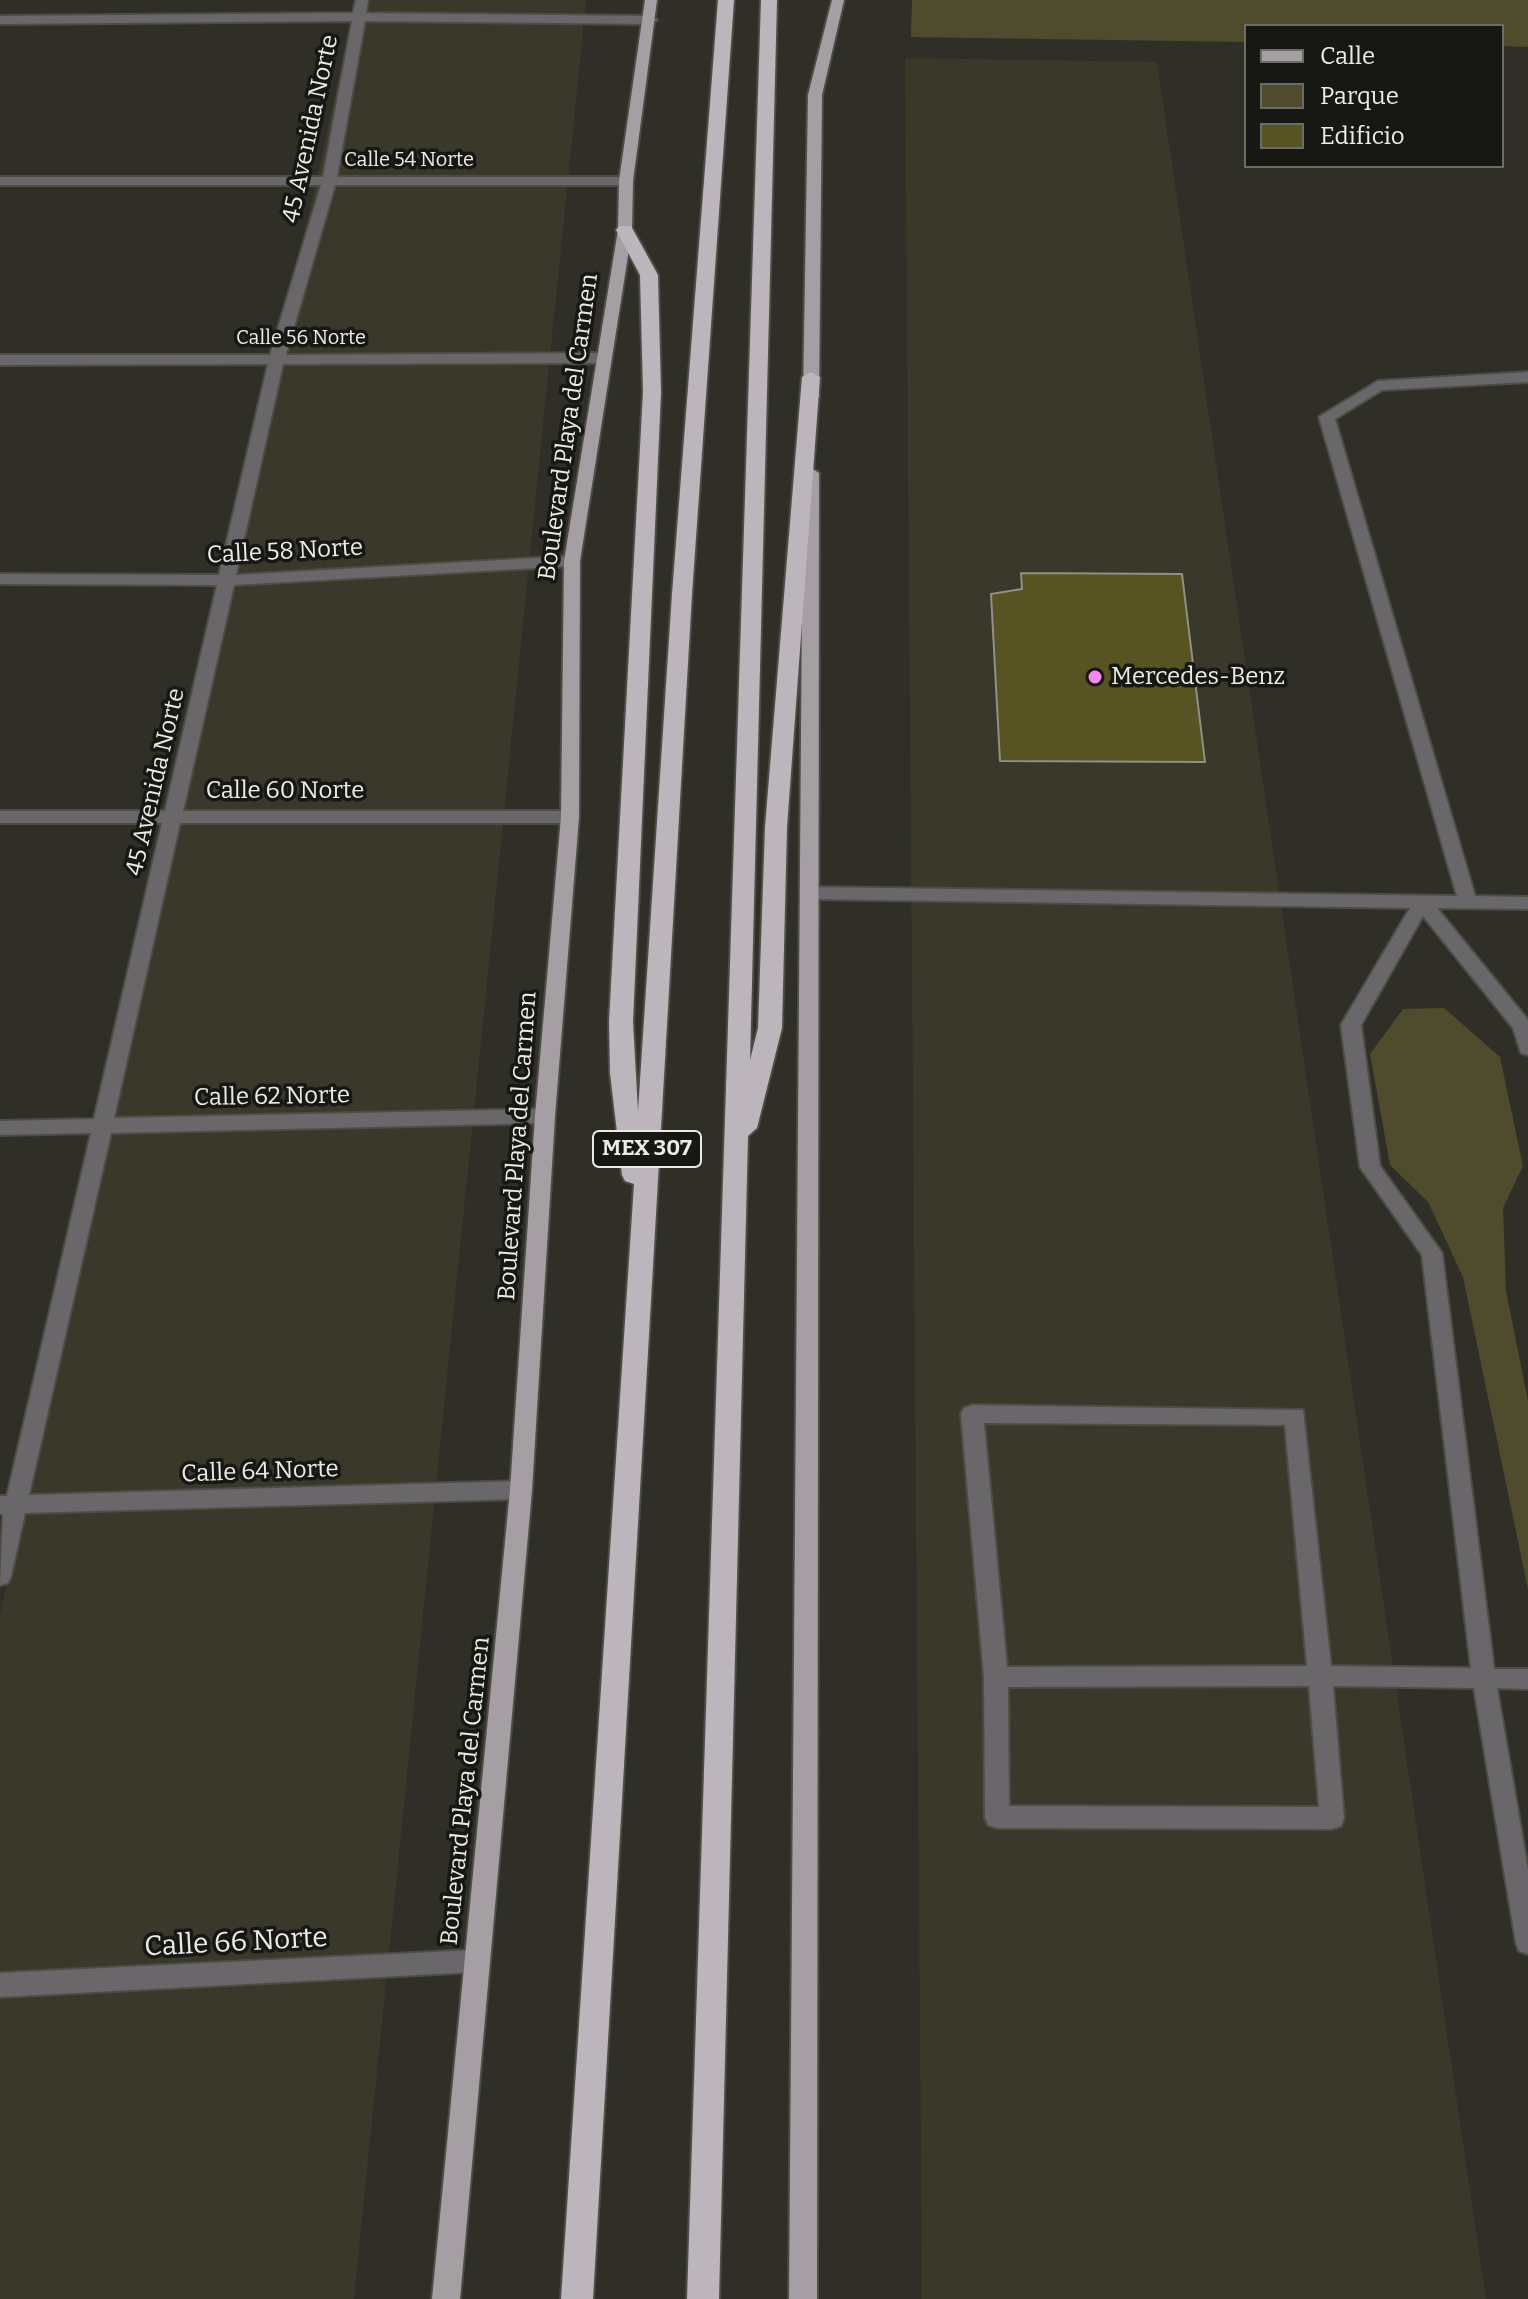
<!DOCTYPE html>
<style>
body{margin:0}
#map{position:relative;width:1528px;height:2299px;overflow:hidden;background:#2f2f28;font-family:Bitter,serif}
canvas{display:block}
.legend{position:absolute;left:1244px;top:24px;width:260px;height:144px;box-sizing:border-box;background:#171713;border:2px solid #6b6b67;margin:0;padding:10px 14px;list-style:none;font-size:24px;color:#eaeae6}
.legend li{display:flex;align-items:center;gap:16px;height:40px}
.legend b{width:40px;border:2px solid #6b6b67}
</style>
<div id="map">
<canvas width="1528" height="2299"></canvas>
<ul class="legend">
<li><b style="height:10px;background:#a59fa4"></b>Calle</li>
<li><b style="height:22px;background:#4e4c2c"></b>Parque</li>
<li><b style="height:22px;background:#575323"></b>Edificio</li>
</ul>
</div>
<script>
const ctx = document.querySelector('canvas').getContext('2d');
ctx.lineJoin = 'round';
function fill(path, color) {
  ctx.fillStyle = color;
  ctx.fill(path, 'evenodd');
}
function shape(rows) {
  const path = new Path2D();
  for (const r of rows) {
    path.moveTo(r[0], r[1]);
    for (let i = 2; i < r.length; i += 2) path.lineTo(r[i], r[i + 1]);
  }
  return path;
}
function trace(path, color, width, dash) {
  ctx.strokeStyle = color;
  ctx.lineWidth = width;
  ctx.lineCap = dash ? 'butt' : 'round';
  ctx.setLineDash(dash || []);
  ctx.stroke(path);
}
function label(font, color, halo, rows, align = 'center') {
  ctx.font = font + ' Bitter,serif';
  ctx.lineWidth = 7;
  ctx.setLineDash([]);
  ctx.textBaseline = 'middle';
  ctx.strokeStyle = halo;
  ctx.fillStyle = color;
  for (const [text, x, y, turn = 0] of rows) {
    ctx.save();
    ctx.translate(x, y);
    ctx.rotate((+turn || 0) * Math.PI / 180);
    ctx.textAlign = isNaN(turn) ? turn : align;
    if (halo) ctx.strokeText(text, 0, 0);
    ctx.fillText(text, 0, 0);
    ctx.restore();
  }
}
fill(shape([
 [356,0,586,0,354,2299,0,2299,0,1615],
 [905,58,1157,62,1486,2299,922,2299]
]), '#39382b');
fill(shape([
 [912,0,1528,0,1528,47,1502,46,1502,26,1246,26,1246,42,911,37],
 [1444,1008,1500,1057,1523,1166,1503,1208,1506,1291,1528,1401,1528,1589,1463,1277,1428,1202,1390,1165,1370,1054,1403,1009]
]), '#4e4c2c');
const building = shape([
 [1021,573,1182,574,1205,762,1000,761,991,594,1022,589,1021,573]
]);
fill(building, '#575323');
trace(building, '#909087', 2);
const minor = shape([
 [356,0,368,0,366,13,650,16,657,20,650,24,365,21,337,177,626,177,633,181,626,185,335,185,286,355,602,353,610,358,602,363,283,364,236,575,572,556,580,561,572,566,234,585,183,811,570,811,579,817,570,823,180,823,114,1118,545,1109,555,1116,545,1123,111,1133,29,1495,521,1481,529,1484,532,1490,529,1496,521,1499,25,1513,11,1576,8,1583,0,1585,3,1514,0,1514,0,1496,7,1496,91,1133,0,1135,0,1121,94,1119,162,823,0,823,0,811,165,811,217,585,0,584,0,574,219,575,268,364,0,365,0,355,270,355,321,185,0,185,0,177,323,177,352,21,0,24,0,16,353,13,356,0],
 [1528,372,1528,382,1382,390,1335,419,1475,896,1528,897,1528,909,1437,908,1528,1020,1528,1055,1521,1053,1513,1028,1423,916,1361,1025,1380,1166,1442,1253,1494,1669,1528,1669,1528,1689,1497,1688,1528,1870,1528,1954,1519,1951,1516,1943,1474,1688,1333,1686,1344,1818,1341,1826,1332,1829,997,1828,988,1825,985,1817,984,1677,961,1414,964,1408,972,1405,1303,1410,1331,1666,1471,1668,1422,1255,1360,1167,1341,1025,1410,908,811,899,802,893,811,887,1457,896,1319,417,1378,381,1528,372],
 [984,1423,1285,1425,1307,1666,1007,1667,984,1423],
 [1309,1686,1319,1807,1009,1806,1008,1687,1309,1686],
 [475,1950,484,1953,488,1961,484,1969,475,1972,0,1997,0,1973,475,1950]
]);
const major = shape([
 [645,0,657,0,633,181,632,230,580,561,579,817,555,1116,532,1490,460,2299,432,2299,510,1490,535,1116,561,817,564,561,618,230,619,181,645,0],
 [832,0,844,0,822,95,819,397,811,402,803,397,808,95,832,0],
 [811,468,819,473,817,2299,789,2299,803,473,811,468]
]);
const highway = shape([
 [718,0,734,0,692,594,593,2299,561,2299,634,1184,625,1181,622,1175,610,1073,609,1022,643,392,640,275,616,230,619,226,631,226,658,275,661,392,633,1022,638,1111,672,594,718,0],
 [761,0,777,0,750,1060,758,1028,765,827,802,377,811,372,820,377,787,827,782,1028,757,1128,748,1136,719,2299,687,2299,761,0]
]);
trace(minor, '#4d4d46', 4);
trace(major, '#4d4d46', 4);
trace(highway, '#4d4d46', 4);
fill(minor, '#6a676a');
fill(major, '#a59fa4');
fill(highway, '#bcb5bb');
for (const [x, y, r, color] of [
 [1095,677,8,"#f589ef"]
]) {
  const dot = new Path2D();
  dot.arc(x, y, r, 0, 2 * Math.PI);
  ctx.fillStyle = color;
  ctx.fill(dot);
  trace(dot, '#171713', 3);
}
label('20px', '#eaeae6', '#171713', [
 ["Calle 54 Norte",409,160],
 ["Calle 56 Norte",301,338]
]);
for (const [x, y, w] of [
 [647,1149,108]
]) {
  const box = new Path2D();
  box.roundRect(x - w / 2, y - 18, w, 36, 6);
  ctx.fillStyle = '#171713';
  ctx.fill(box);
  trace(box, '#eaeae6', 2);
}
label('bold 22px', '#eaeae6', null, [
 ["MEX 307",647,1149]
]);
label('24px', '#eaeae6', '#171713', [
 ["45 Avenida Norte",311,129,-78],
 ["Boulevard Playa del Carmen",569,427,-82],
 ["Calle 58 Norte",285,552,-3],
 ["45 Avenida Norte",156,782,-77],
 ["Calle 60 Norte",285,791],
 ["Calle 62 Norte",272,1097,-1],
 ["Boulevard Playa del Carmen",518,1146,-86],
 ["Calle 64 Norte",260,1472,-2],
 ["Boulevard Playa del Carmen",466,1791,-84]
]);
label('24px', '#eaeae6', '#171713', [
 ["Mercedes-Benz",1111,677]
], 'left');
label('28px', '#eaeae6', '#171713', [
 ["Calle 66 Norte",236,1943,-3]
]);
</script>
